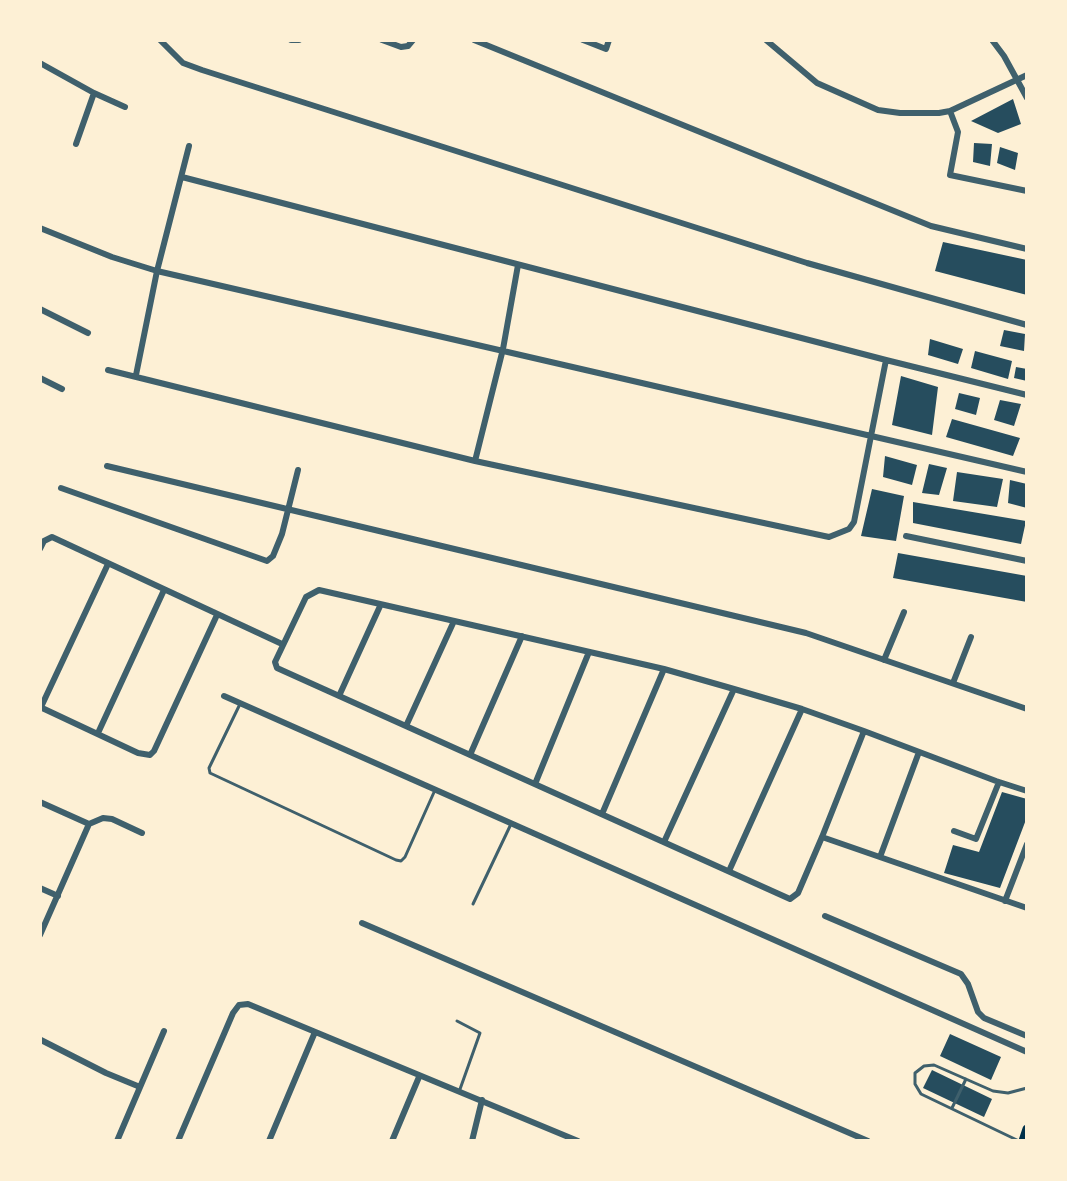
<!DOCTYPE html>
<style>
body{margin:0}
#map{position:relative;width:1067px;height:1181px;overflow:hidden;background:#fdf0d5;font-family:"Titillium Web",sans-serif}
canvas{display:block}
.frame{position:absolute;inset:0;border:42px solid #fdf0d5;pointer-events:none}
</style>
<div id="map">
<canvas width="1067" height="1181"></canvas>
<div class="frame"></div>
</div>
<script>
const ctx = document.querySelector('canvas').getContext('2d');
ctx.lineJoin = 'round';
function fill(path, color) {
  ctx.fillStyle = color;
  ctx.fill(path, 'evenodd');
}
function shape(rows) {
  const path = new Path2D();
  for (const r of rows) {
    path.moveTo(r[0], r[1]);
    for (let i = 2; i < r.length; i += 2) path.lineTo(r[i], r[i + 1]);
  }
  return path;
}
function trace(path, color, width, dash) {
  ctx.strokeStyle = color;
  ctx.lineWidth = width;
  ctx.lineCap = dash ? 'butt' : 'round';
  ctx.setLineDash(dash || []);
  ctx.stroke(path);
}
fill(shape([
 [1013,99,1021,124,998,133,971,121],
 [974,143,992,144,990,166,973,162],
 [1000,147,1018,153,1015,170,997,163],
 [943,242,1027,260,1027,295,935,271],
 [1004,330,1025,334,1024,351,1000,346],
 [930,339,963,349,958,364,928,355],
 [975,351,1012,361,1008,379,971,368],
 [1016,367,1027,369,1027,381,1014,378],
 [901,376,938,387,932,435,892,425],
 [959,393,980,398,976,415,955,409],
 [1000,400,1021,404,1014,426,994,420],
 [952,419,1020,438,1013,456,946,437],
 [885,456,917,465,912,485,883,477],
 [929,464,947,468,939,495,922,493],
 [957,472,1003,479,997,507,953,501],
 [1010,480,1027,484,1027,508,1008,503],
 [872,489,904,496,896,541,861,536],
 [913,502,1026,521,1021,544,913,523],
 [898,553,1027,576,1027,602,893,578],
 [1002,792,1027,799,1027,817,1000,888,944,873,953,845,979,852],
 [950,1034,1001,1057,991,1080,940,1056],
 [932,1070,992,1099,984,1117,923,1088]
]), '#264d5e');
trace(shape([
 [240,704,209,768,210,773,396,860,401,861,405,857,435,790],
 [473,904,511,824],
 [457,1021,480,1033,459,1092],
 [952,1108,966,1079],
 [1019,1141,921,1094,915,1084,915,1073,924,1066,934,1065,993,1091,1008,1093,1027,1088]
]), '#3f606c', 3);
trace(shape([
 [160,40,183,63,202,70,807,263,1027,325],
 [291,40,299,40],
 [382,40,401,47,408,46,413,40],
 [474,40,931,226,1027,249],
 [583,40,606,49,609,40],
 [766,40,817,83,878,110,900,113,939,113,950,111,1027,75],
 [992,40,1004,56,1027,98],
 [40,63,94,93,76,144],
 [94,93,125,107],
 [950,111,958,132,950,175,1027,191],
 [182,177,886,360,1027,395],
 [40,228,112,257,157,271,1027,472],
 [40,309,88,333],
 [108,370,475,461,829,537,849,529,854,522,886,360],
 [136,375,157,271,189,146],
 [40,378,62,389],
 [475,461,503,349,518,265],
 [107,466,806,633,1027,709],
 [61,488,267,561,273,556,282,534,298,470],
 [906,536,1027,561],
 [40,549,44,541,52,537,282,644],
 [884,660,904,612],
 [953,683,971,637],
 [224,696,1027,1052],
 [339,696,381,604],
 [40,707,138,753,150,755,154,751,217,615],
 [41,707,108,564],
 [406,726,454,621],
 [864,731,822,837,798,893,790,899,277,668,275,662,306,597,319,590,664,669,734,689,802,709,864,731,996,781,1027,791],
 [98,733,164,590],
 [470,755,522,636],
 [535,784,589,652],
 [40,802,89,824,103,818,112,819,142,833],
 [602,814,664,669],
 [954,831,976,839,999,782],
 [822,837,1027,908],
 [664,842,734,689],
 [880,857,919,752],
 [729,871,802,709],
 [40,888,58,896],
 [1005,901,1027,844],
 [825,916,961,974,968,984,978,1012,984,1018,1027,1036],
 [362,923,868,1141],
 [40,935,89,824],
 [41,1040,106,1073,140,1087],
 [117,1141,164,1031],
 [178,1141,233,1013,239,1005,248,1004,578,1141],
 [269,1141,315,1032],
 [392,1141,419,1077],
 [472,1141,482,1100]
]), '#3f606c', 6);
trace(shape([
 [1023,1141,1027,1129]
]), '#003049', 9);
</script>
